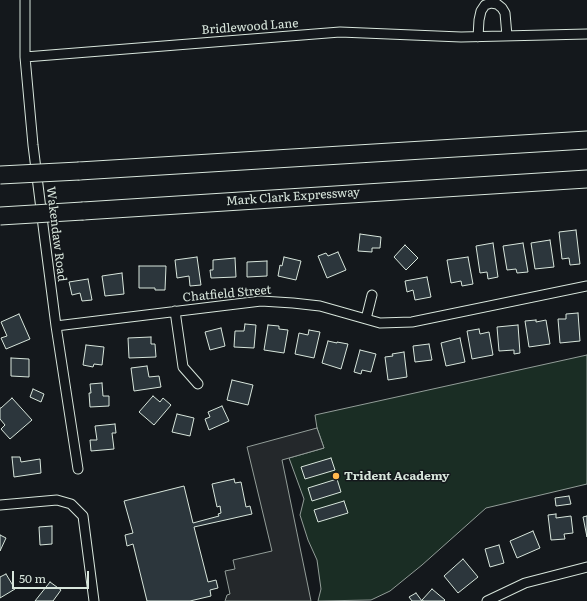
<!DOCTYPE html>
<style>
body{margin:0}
#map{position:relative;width:587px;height:601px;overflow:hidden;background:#14181c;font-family:Literata,serif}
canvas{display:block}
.scale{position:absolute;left:12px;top:571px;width:77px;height:18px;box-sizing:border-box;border:2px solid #d8e6dc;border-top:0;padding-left:5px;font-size:12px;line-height:14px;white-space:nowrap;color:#d8e6dc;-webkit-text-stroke:3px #14181c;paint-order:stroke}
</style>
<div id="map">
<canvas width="587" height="601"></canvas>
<div class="scale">50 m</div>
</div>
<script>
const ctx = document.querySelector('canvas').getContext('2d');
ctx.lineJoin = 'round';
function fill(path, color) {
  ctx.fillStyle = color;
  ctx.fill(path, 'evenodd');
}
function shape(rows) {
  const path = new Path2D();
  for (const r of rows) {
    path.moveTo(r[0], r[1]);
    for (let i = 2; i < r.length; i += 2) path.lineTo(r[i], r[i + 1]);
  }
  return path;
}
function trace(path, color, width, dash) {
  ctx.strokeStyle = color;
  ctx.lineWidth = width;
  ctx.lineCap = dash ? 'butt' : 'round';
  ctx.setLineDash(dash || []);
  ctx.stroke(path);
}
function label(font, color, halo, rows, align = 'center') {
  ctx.font = font + ' Literata,serif';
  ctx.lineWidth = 3;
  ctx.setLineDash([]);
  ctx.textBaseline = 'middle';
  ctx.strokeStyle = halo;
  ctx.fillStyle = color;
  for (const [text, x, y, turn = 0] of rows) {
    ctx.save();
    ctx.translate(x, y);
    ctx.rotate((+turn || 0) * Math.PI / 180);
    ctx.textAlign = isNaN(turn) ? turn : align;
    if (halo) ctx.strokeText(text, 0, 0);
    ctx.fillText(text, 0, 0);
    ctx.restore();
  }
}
const green = shape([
 [587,355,587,484,486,508,422,565,390,591,371,600,318,601,321,589,317,560,308,540,300,515,304,499,289,458,324,448,317,428,315,415,587,355]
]);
fill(green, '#1a2d24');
trace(green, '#939e99', 1);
const parking = shape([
 [317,428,324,448,282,460,311,601,225,601,227,595,230,594,225,571,235,569,233,560,272,551,247,447,317,428]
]);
fill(parking, '#24282b');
trace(parking, '#939e99', 1);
const building = shape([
 [576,230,580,264,570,265,569,258,562,259,559,232,576,230],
 [360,234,381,237,380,248,372,248,372,252,358,251,360,234],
 [550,240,554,267,535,269,531,243,550,240],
 [493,243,498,277,488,279,487,272,480,273,476,246,493,243],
 [523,243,528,272,517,273,516,269,507,270,503,246,523,243],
 [405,245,418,258,406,270,394,257,405,245],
 [338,252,346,270,327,278,318,256,326,253,328,256,338,252],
 [197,257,201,285,190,286,189,276,177,278,175,260,197,257],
 [284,257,301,261,296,280,278,276,280,265,282,266,284,257],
 [468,257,473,284,462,286,461,281,451,283,447,260,468,257],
 [235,258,236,277,211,278,210,270,213,270,213,260,235,258],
 [267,261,267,276,247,277,247,262,267,261],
 [139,266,166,266,165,290,155,290,155,288,139,288,139,266],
 [122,273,124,294,105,296,102,276,122,273],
 [427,277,431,297,415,300,413,290,407,292,405,281,427,277],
 [88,279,92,300,82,301,80,293,72,295,69,282,88,279],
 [578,313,580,341,560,343,558,319,566,319,566,314,578,313],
 [19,314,30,339,6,349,1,338,7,336,1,322,19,314],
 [536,320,536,322,546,320,550,344,529,347,525,321,536,320],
 [245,324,256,325,254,348,234,347,235,331,244,331,245,324],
 [268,325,279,326,279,329,288,330,284,353,264,350,268,325],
 [518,325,520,353,514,354,514,350,499,351,497,327,518,325],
 [221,328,225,346,210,350,205,332,221,328],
 [479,329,480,334,489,332,493,355,472,359,467,331,479,329],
 [309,330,320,332,314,358,295,354,299,333,308,335,309,330],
 [151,337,151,344,155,344,156,357,129,358,128,338,151,337],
 [460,338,465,362,446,366,441,343,460,338],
 [328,341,337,343,337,342,348,344,341,369,322,363,328,341],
 [429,344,432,360,415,362,413,346,429,344],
 [86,345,104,347,102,365,94,364,93,367,83,365,86,345],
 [360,350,376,354,371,372,362,370,361,374,354,372,360,350],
 [404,352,407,377,388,380,385,357,393,356,392,354,404,352],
 [11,358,29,359,29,377,11,376,11,358],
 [147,366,149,377,159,376,161,387,134,391,131,368,147,366],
 [232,380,253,385,248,405,227,400,232,380],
 [102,383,103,396,109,396,109,406,90,407,89,393,91,393,90,384,102,383],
 [33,389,44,394,41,402,30,397,33,389],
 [153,396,160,402,163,398,171,405,154,425,139,412,153,396],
 [12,398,32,420,10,439,1,429,5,425,0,419,0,408,1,408,12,398],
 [222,406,229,421,209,430,205,419,210,417,208,412,222,406],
 [177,414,194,418,190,436,172,432,177,414],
 [115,424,116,433,112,433,114,449,91,451,90,440,97,440,95,426,115,424],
 [12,457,20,457,21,462,40,459,41,473,14,477,12,457],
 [331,458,335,470,305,479,301,467,331,458],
 [234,479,235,483,241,482,246,507,250,506,252,514,194,527,208,582,216,580,218,588,210,590,211,596,190,601,147,601,133,544,127,546,125,535,133,533,124,501,184,486,193,523,219,516,218,514,221,513,220,506,217,507,212,484,234,479],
 [337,479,341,492,312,501,308,488,337,479],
 [569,496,571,504,556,506,555,498,569,496],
 [344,501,348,513,318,522,314,510,344,501],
 [556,514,556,518,571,516,573,533,564,534,565,539,551,540,548,515,556,514],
 [587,516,587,537,583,517,587,516],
 [52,526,52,544,40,545,39,527,52,526],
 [533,531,540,548,517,558,510,541,533,531],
 [0,535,6,538,0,551,0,535],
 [499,545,504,563,490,567,485,549,499,545],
 [463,559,478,577,458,593,444,576,463,559],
 [6,574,15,589,0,598,0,577,6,574],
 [50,582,61,590,53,601,35,601,50,582],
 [432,589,445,600,444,601,424,601,422,600,432,589],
 [416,593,422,601,412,601,409,597,416,593]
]);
fill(building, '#2c363c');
trace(building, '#d8e6dc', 1);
const minor = shape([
 [25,0,25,57,33,145,44,233,56,326,78,469],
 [478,37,479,20,481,11,485,5,491,3,497,4,502,8,505,13,507,36],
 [25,57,340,32,461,37,587,34],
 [175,311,183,367,198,384],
 [366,319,372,295],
 [56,326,261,301,293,303,320,306,380,323,412,322,587,286],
 [0,505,57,500,71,504,83,516,94,601],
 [487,601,525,583,587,567]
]);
const motorway = shape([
 [79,171,587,140],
 [83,211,587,179]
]);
trace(minor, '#d8e6dc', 11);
trace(motorway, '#d8e6dc', 19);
trace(minor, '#14181c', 9);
trace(motorway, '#14181c', 17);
const motorwayBridge = shape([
 [0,175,79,171],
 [0,216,83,211]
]);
trace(motorwayBridge, '#d8e6dc', 19, []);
trace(motorwayBridge, '#14181c', 17);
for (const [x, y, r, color] of [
 [336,476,4,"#ffb74d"]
]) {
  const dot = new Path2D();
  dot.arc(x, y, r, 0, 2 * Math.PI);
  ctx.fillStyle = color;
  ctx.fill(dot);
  trace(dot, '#14181c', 1.5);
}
label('12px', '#d8e6dc', '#14181c', [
 ["Bridlewood Lane",250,27,-4],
 ["Mark Clark Expressway",293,197,-4],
 ["Wakendaw Road",56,234,83],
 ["Chatfield Street",227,294,-5]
]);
label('bold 12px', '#d8e6dc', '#14181c', [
 ["Trident Academy",344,476]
], 'left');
</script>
